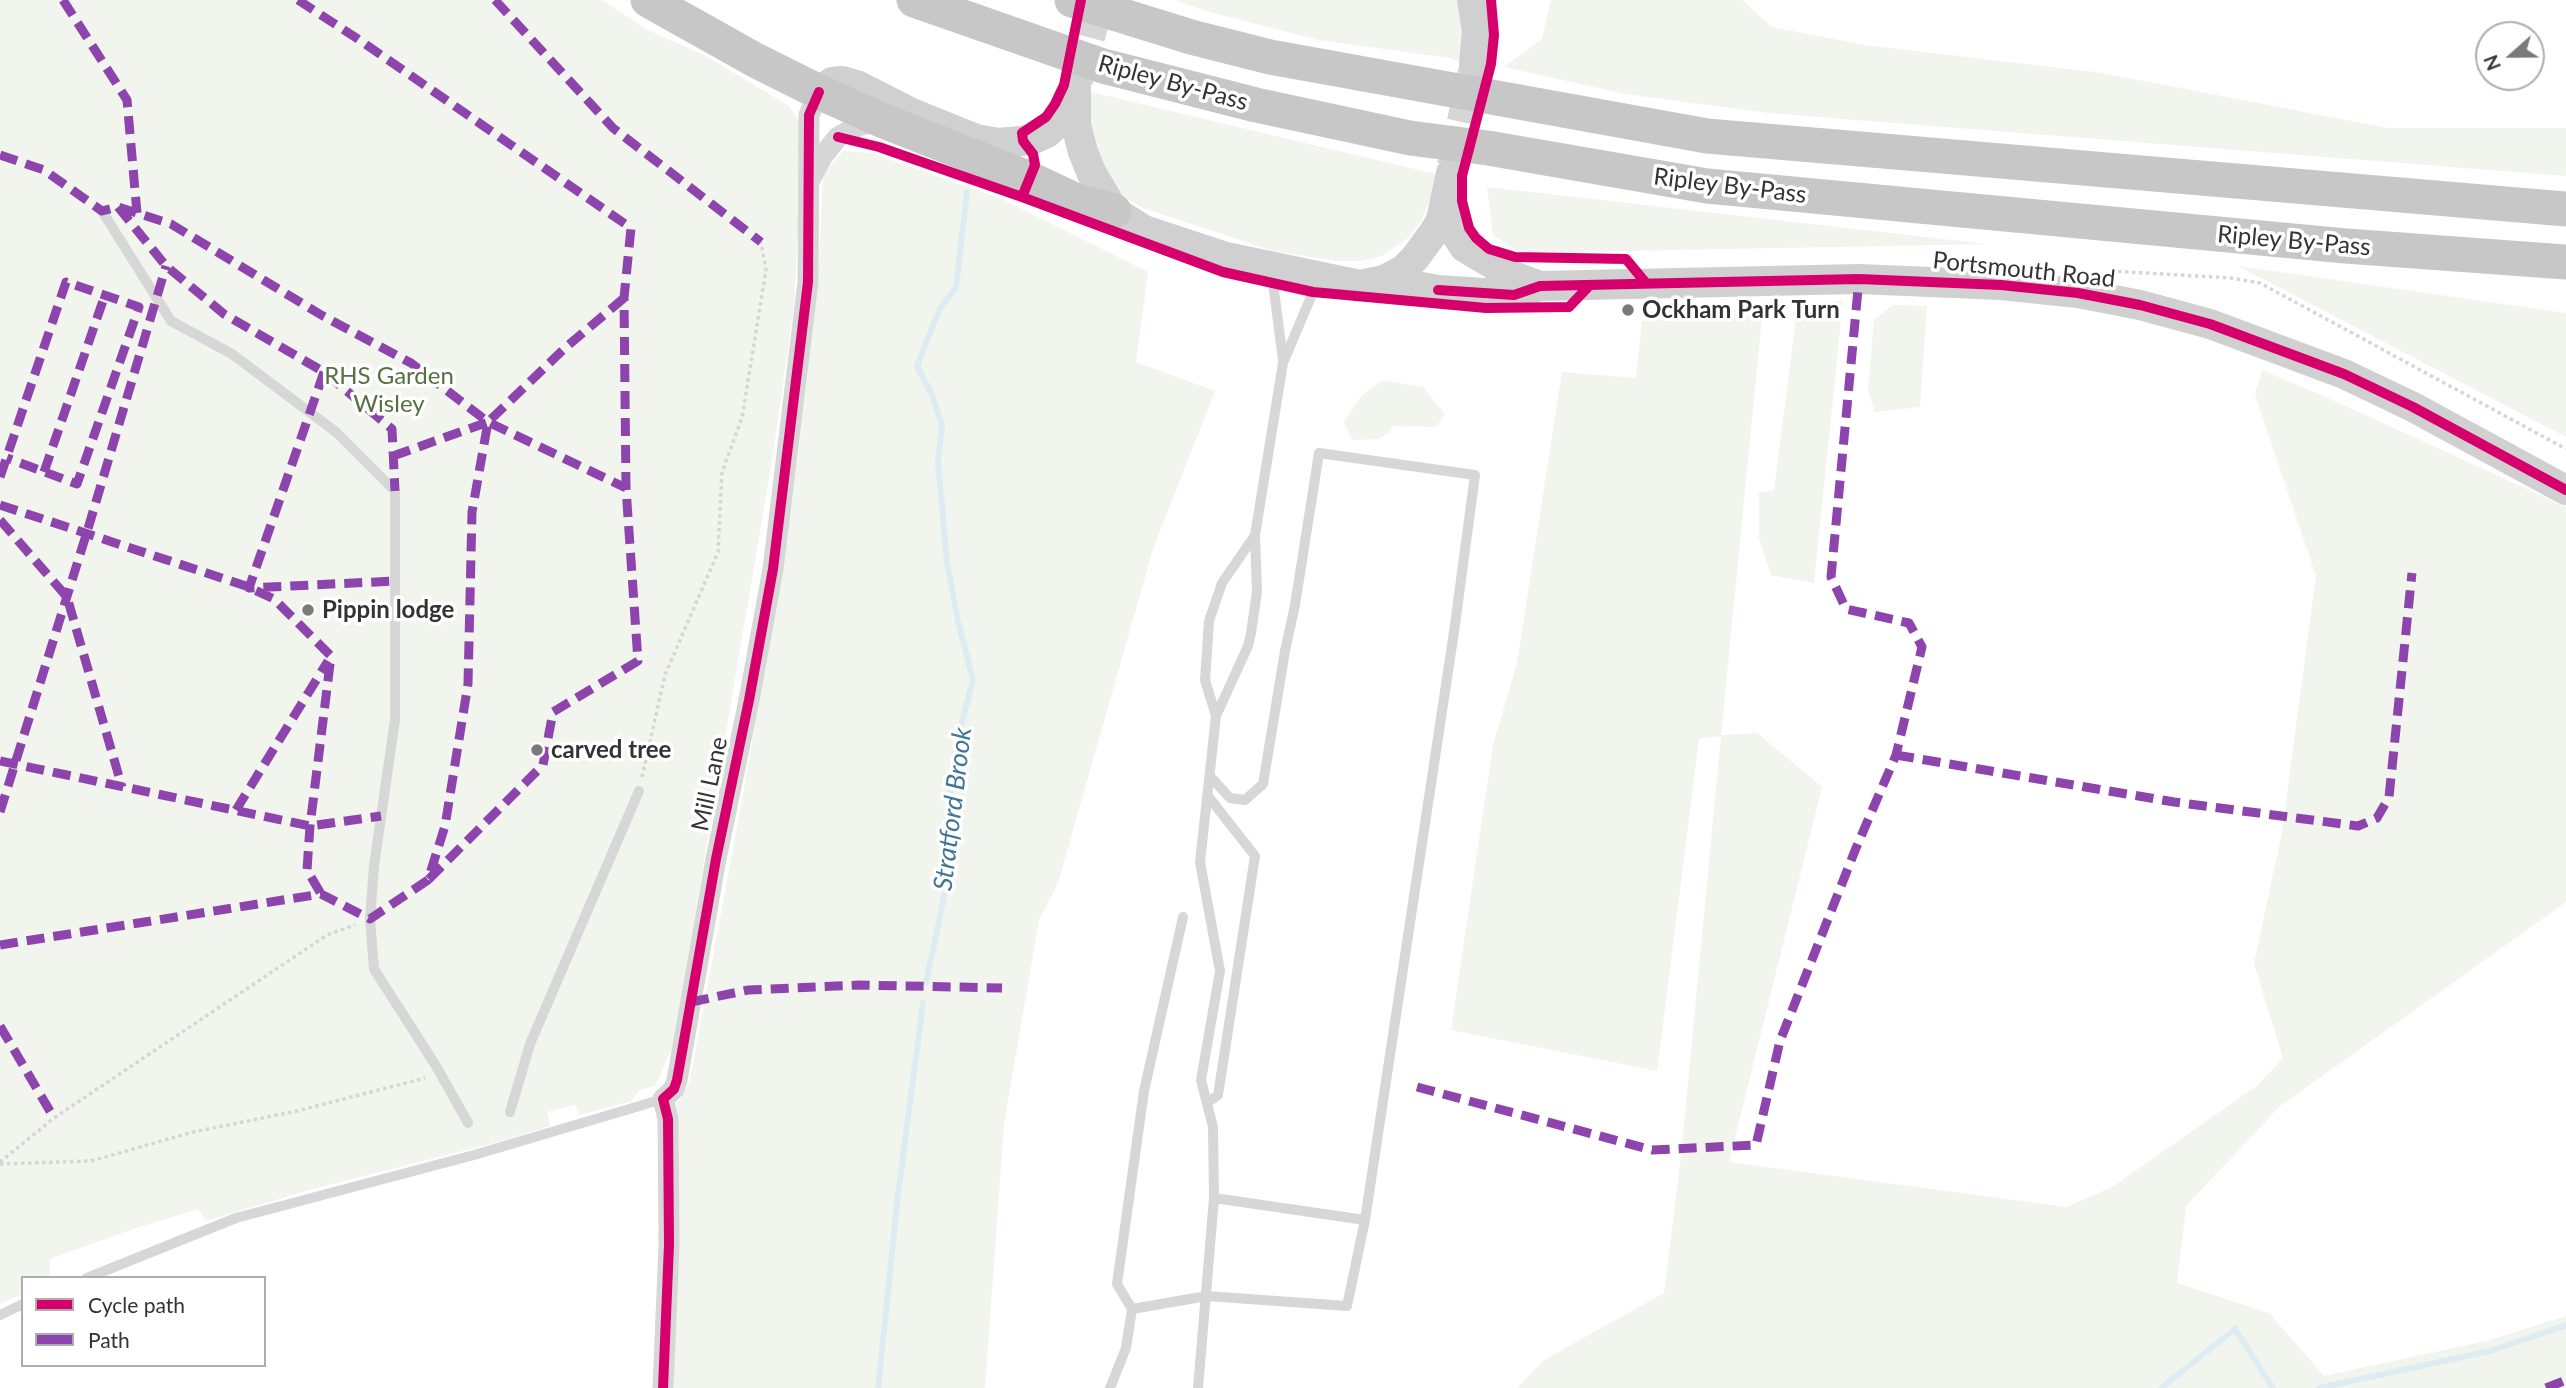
<!DOCTYPE html>
<style>
body{margin:0}
#map{position:relative;width:2566px;height:1388px;overflow:hidden;background:#fff;font-family:Lato,sans-serif}
canvas{display:block}
.legend{position:absolute;left:21px;top:1276px;width:245px;height:91px;box-sizing:border-box;background:#fff;border:2px solid #adadad;margin:0;padding:9px 12px;list-style:none;font-size:21px;color:#333}
.legend li{display:flex;align-items:center;gap:14px;height:35px}
.legend b{width:35px;border:2px solid #adadad}
.north{position:absolute;left:2475px;top:21px;width:70px;height:70px;box-sizing:border-box;background:#fff;border:2px solid #adadad;border-radius:50%;rotate:249deg;font-size:19px;font-weight:700;line-height:28px;text-align:center;color:#333}
.north::after{content:'';display:block;margin:auto;width:24px;height:32px;background:#7a7a7a;clip-path:polygon(50% 0,100% 100%,50% 72%,0 100%)}
</style>
<div id="map">
<canvas width="2566" height="1388"></canvas>
<ul class="legend">
<li><b style="height:9px;background:#d6006c"></b>Cycle path</li>
<li><b style="height:9px;background:#8e44ad"></b>Path</li>
</ul>
<div class="north">N</div>
</div>
<script>
const ctx = document.querySelector('canvas').getContext('2d');
ctx.lineJoin = 'round';
function fill(path, color) {
  ctx.fillStyle = color;
  ctx.fill(path, 'evenodd');
}
function shape(rows) {
  const path = new Path2D();
  for (const r of rows) {
    path.moveTo(r[0], r[1]);
    for (let i = 2; i < r.length; i += 2) path.lineTo(r[i], r[i + 1]);
  }
  return path;
}
function trace(path, color, width, dash) {
  ctx.strokeStyle = color;
  ctx.lineWidth = width;
  ctx.lineCap = dash ? 'butt' : 'round';
  ctx.setLineDash(dash || []);
  ctx.stroke(path);
}
function label(font, color, halo, rows, align = 'center') {
  ctx.font = font + ' Lato,sans-serif';
  ctx.lineWidth = 7;
  ctx.setLineDash([]);
  ctx.textBaseline = 'middle';
  ctx.strokeStyle = halo;
  ctx.fillStyle = color;
  for (const [text, x, y, turn = 0] of rows) {
    ctx.save();
    ctx.translate(x, y);
    ctx.rotate((+turn || 0) * Math.PI / 180);
    ctx.textAlign = isNaN(turn) ? turn : align;
    if (halo) ctx.strokeText(text, 0, 0);
    ctx.fillText(text, 0, 0);
    ctx.restore();
  }
}
fill(shape([
 [0,0,602,0,648,30,708,57,789,106,801,125,801,173,794,306,773,454,673,1046,655,1086,639,1090,632,1101,579,1115,575,1105,547,1112,550,1126,494,1143,309,1190,206,1221,198,1209,133,1229,50,1259,50,1278,23,1278,23,1294,0,1304],
 [1174,0,1458,0,1463,19,1462,63,1450,58,1318,40,1206,11],
 [1551,0,1742,0,1772,27,1864,45,2102,73,2388,128,2566,128,2566,176,1768,113,1625,94,1504,67,1542,39],
 [1087,91,1427,172,1440,174,1421,222,1408,238,1382,256,1362,261,1337,261,1273,251,1143,208,1121,196,1107,179,1089,133],
 [843,151,872,153,1002,199,1148,272,1136,362,1215,391,1153,549,1058,883,1039,920,1004,1124,985,1388,674,1388,676,1107,690,1080,745,784,796,472,818,284,823,174],
 [1487,187,1987,244,1520,253,1493,235],
 [2238,266,2566,313,2566,437],
 [1843,301,1814,583,1771,575,1759,539,1759,493,1774,490,1798,303],
 [1893,305,1927,306,1920,407,1875,412,1868,391,1874,320],
 [1763,307,1721,735,1757,733,1822,787,1729,1162,2067,1207,2112,1187,2258,1085,2283,1058,2254,964,2282,832,2316,576,2255,394,2262,370,2337,402,2566,507,2566,902,2280,1106,2186,1206,2177,1283,2269,1313,2324,1376,2490,1340,2566,1316,2566,1388,1517,1388,1544,1360,1664,1293,1681,1156,1721,736,1699,739,1657,1071,1451,1030,1493,745,1517,663,1562,372,1636,378,1642,321],
 [1387,381,1423,387,1445,414,1436,427,1393,426,1390,432,1379,439,1352,440,1344,421,1362,395,1380,382]
]), '#f1f5ed');
trace(shape([
 [926,983,952,859,947,816,957,741,973,680,958,621,947,563,938,462,942,425,933,397,917,366,939,310,956,288,967,192],
 [878,1388,898,1195,923,1003],
 [2161,1388,2235,1329,2273,1388],
 [2319,1388,2490,1351,2566,1325]
]), '#ddebf3', 6);
trace(shape([
 [1078,81,1100,0],
 [1452,166,1473,71]
]), '#d6d6d6', 30, [30, 15]);
trace(shape([
 [2111,271,2231,278,2260,283,2566,449],
 [642,777,665,675,718,552,722,472,742,418,766,270,761,242],
 [0,1162,54,1118,327,935,355,925],
 [0,1164,91,1161,193,1132,297,1111,425,1078]
]), '#d6d6d6', 3.5, [3.5, 3.5]);
trace(shape([
 [102,211,171,321,232,354,336,432,395,491,395,720,374,866,370,919,374,969,436,1066,468,1123],
 [1269,269,1273,283,1283,360],
 [1216,716,1205,680,1209,621,1222,583,1255,535],
 [1210,776,1230,798,1245,800,1263,784,1285,651,1295,605,1319,453,1475,475,1454,632,1365,1220,1214,1198],
 [1183,917,1144,1091,1117,1284,1132,1309,1207,1296,1347,1306,1365,1220],
 [1207,1103,1218,1095,1255,856,1208,796],
 [510,1112,530,1044,639,791],
 [87,1278,236,1218,474,1155,663,1099],
 [0,1315,23,1304],
 [1110,1388,1126,1348,1132,1309],
 [1198,1388,1214,1198,1213,1127,1201,1080,1220,971,1200,862,1216,716,1248,646,1251,633,1257,592,1255,535,1283,363,1313,292,1326,284]
]), '#d7d7d7', 10);
trace(shape([
 [810,180,822,157,838,137,860,125,880,122],
 [663,1388,669,1245,668,1119,663,1099,674,1089,677,1080,716,859,749,700,773,569,808,282,809,115,819,92]
]), '#d7d7d7', 21);
trace(shape([
 [1472,0,1477,31,1474,64],
 [1076,88,1076,125,1083,152,1092,174,1114,211,1144,230,1226,257,1360,285,1384,280,1403,270,1415,258,1434,232,1441,220,1451,173],
 [819,92,832,82,842,81,859,86,914,114,976,139,998,143,1032,140,1047,133,1075,107],
 [1445,207,1450,225,1464,247,1511,275,1540,286],
 [1384,280,1438,290,1514,295,1540,286,1859,279,2001,285,2078,293,2140,305,2210,324,2344,374,2413,407,2566,490]
]), '#d0d0d0', 30);
trace(shape([
 [648,0,755,60,819,92,886,122,1030,179,1079,202,1114,211],
 [914,0,1103,66,1256,105,1410,138,1488,148,1707,186,2346,246,2566,262],
 [1072,0,1191,37,1270,57,1707,136,2566,209]
]), '#c7c7c7', 35);
trace(shape([
 [63,0,127,100,137,213],
 [298,0,358,39,631,228,624,298,626,488,638,661,553,712,543,765,428,880],
 [495,0,613,128,761,242],
 [0,155,44,170,102,211,118,207,171,224,323,316,411,363,488,422,626,488],
 [118,207,166,266,224,314,324,372,392,429,395,491],
 [324,372,249,588,395,581],
 [393,456,488,422],
 [44,472,105,295],
 [0,477,66,282,139,307,77,484,7,458],
 [0,505,246,586,274,599,331,656,310,826,307,870,321,894],
 [0,520,67,597,122,787],
 [1896,755,2174,802,2358,826,2377,818,2389,797,2412,573],
 [0,761,310,826,381,816],
 [236,810,328,661],
 [0,812,87,532,166,266],
 [0,945,321,894,370,919,428,880,445,826,468,684,472,512,488,422,565,348,624,298],
 [691,1002,748,990,860,985,1002,988],
 [0,1026,54,1118],
 [1417,1087,1652,1150,1756,1145,1780,1041,1856,848,1896,755,1922,647,1909,623,1846,609,1831,577,1859,279],
 [2546,1388,2566,1380]
]), '#8e44ad', 9, [18, 9]);
trace(shape([
 [1491,0,1494,35,1491,64,1462,176,1462,201,1469,228,1476,238,1489,249,1515,257,1626,259,1645,282],
 [838,137,879,147,1022,197,1223,272,1313,292,1486,308,1569,307,1589,286],
 [1022,197,1035,165,1033,154,1023,141,1022,133,1046,117,1055,104,1064,85,1081,0],
 [1438,290,1514,295,1540,286,1859,279,2001,285,2078,293,2140,305,2210,324,2344,374,2413,407,2566,490],
 [663,1388,669,1245,668,1119,663,1099,674,1089,677,1080,716,859,749,700,773,569,808,282,809,115,819,92]
]), '#d6006c', 10);
for (const [x, y, r, color] of [
 [1628,310,7,"#7a7a7a"],
 [308,610,7,"#7a7a7a"],
 [537,750,7,"#7a7a7a"]
]) {
  const dot = new Path2D();
  dot.arc(x, y, r, 0, 2 * Math.PI);
  ctx.fillStyle = color;
  ctx.fill(dot);
  trace(dot, '#fff', 2.5);
}
label('24px', '#333', '#fff', [
 ["Ripley By-Pass",1173,83,15],
 ["Ripley By-Pass",1730,186,7],
 ["Ripley By-Pass",2294,241,5],
 ["Portsmouth Road",2024,270,6],
 ["Mill Lane",710,784,-78]
]);
label('bold 24px', '#333', '#fff', [
 ["Ockham Park Turn",1642,310],
 ["Pippin lodge",322,610],
 ["carved tree",551,750]
], 'left');
label('24px', '#56703f', '#fff', [
 ["RHS Garden",389,376],
 ["Wisley",389,404]
]);
label('italic 26px', '#3f7597', '#fff', [
 ["Stratford Brook",953,809,-83]
]);
</script>
